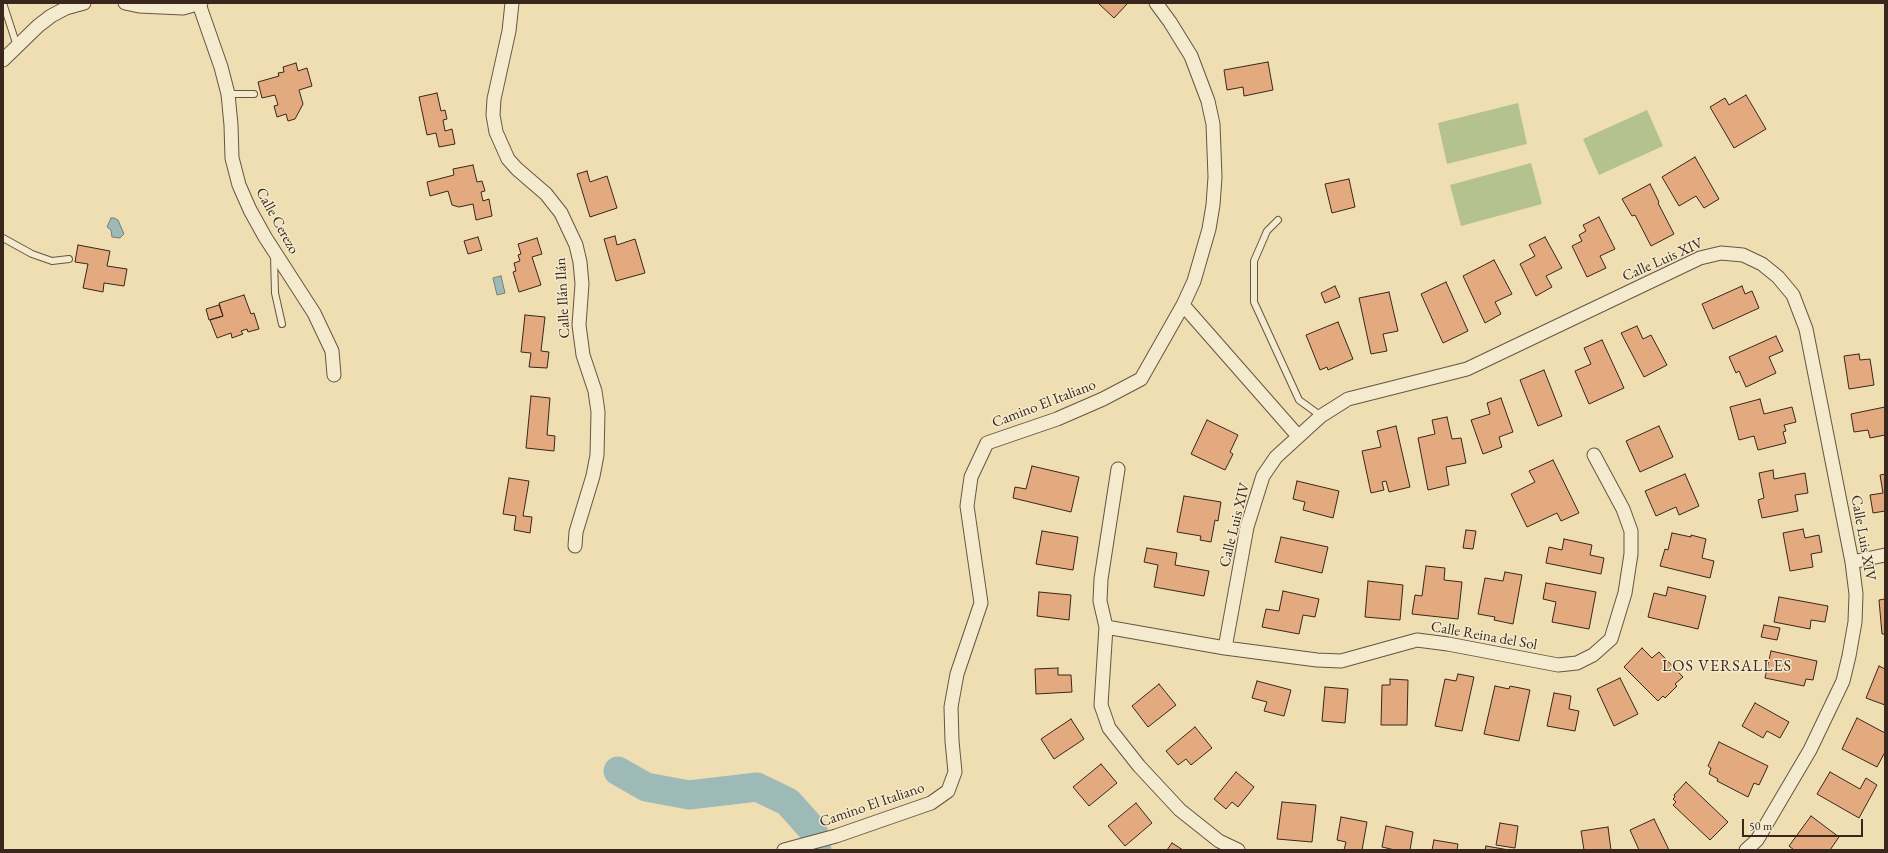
<!DOCTYPE html>
<meta charset="utf-8">
<style>
body{margin:0}
#map{position:relative;width:1888px;height:853px;overflow:hidden;background:#eedeb2;font-family:"EB Garamond",serif}
canvas{display:block}
.frame{position:absolute;inset:0;border:4px solid #3a261c;pointer-events:none}
.scale{position:absolute;left:1742px;top:819px;width:121px;height:18px;box-sizing:border-box;border:2px solid #3a261c;border-top:0;padding-left:5px;font-size:12px;line-height:14px;white-space:nowrap;color:#3a261c;-webkit-text-stroke:3px #f4eacd;paint-order:stroke}
</style>
<div id="map">
<canvas width="1888" height="853"></canvas>
<div class="frame"></div>
<div class="scale">50 m</div>
</div>
<script>
const ctx = document.querySelector('canvas').getContext('2d');
ctx.lineJoin = 'round';
function fill(path, color) {
  ctx.fillStyle = color;
  ctx.fill(path, 'evenodd');
}
function shape(rows) {
  const path = new Path2D();
  for (const r of rows) {
    path.moveTo(r[0], r[1]);
    for (let i = 2; i < r.length; i += 2) path.lineTo(r[i], r[i + 1]);
  }
  return path;
}
function trace(path, color, width, dash) {
  ctx.strokeStyle = color;
  ctx.lineWidth = width;
  ctx.lineCap = dash ? 'butt' : 'round';
  ctx.setLineDash(dash || []);
  ctx.stroke(path);
}
function label(font, color, halo, rows, align = 'center') {
  ctx.font = font + ' "EB Garamond",serif';
  ctx.lineWidth = 3;
  ctx.setLineDash([]);
  ctx.textBaseline = 'middle';
  ctx.strokeStyle = halo;
  ctx.fillStyle = color;
  for (const [text, x, y, turn = 0] of rows) {
    ctx.save();
    ctx.translate(x, y);
    ctx.rotate((+turn || 0) * Math.PI / 180);
    ctx.textAlign = isNaN(turn) ? turn : align;
    if (halo) ctx.strokeText(text, 0, 0);
    ctx.fillText(text, 0, 0);
    ctx.restore();
  }
}
fill(shape([
 [1518,103,1527,144,1447,164,1438,123],
 [1647,110,1663,146,1599,175,1583,139],
 [1531,163,1542,204,1461,226,1450,185]
]), '#b4c28f');
const water = shape([
 [111,218,114,218,118,220,124,234,120,238,112,237,111,230,107,227,111,218],
 [501,276,505,293,497,295,493,278,501,276]
]);
fill(water, '#9ebab7');
trace(water, '#767f79', 1);
trace(shape([
 [618,771,646,787,689,795,757,787,788,802,813,830,817,850]
]), '#9ebab7', 29);
const building = shape([
 [1098,3,1128,3,1114,18,1098,3],
 [1268,62,1273,90,1244,96,1243,87,1227,90,1224,70,1268,62],
 [296,63,298,71,307,68,312,86,299,90,303,104,295,119,288,121,286,114,277,117,274,106,278,105,275,95,262,98,258,82,279,76,278,73,284,72,283,67,296,63],
 [437,93,441,111,445,110,447,119,443,120,445,131,452,129,455,144,439,147,436,133,427,135,419,97,437,93],
 [1746,95,1766,129,1734,148,1710,107,1725,98,1729,105,1746,95],
 [1695,157,1719,199,1704,208,1696,196,1679,206,1662,177,1695,157],
 [473,165,477,182,482,181,485,191,481,192,483,201,489,199,492,216,476,220,473,204,459,207,452,205,448,191,430,196,427,182,454,175,453,169,473,165],
 [587,171,590,182,607,176,617,208,590,217,577,174,587,171],
 [1349,179,1355,207,1332,213,1325,184,1349,179],
 [1650,184,1659,202,1658,203,1674,234,1651,246,1635,215,1632,216,1622,199,1650,184],
 [1599,217,1615,249,1600,256,1606,268,1587,277,1572,246,1582,241,1579,235,1586,231,1583,225,1599,217],
 [615,236,617,245,635,239,645,273,616,281,604,239,615,236],
 [478,237,482,250,468,254,464,241,478,237],
 [1545,237,1562,268,1546,276,1552,287,1536,296,1520,264,1535,256,1529,245,1545,237],
 [537,238,542,254,532,257,541,285,519,292,513,272,516,271,514,263,520,261,518,255,521,254,518,244,537,238],
 [78,245,110,251,107,266,127,269,124,286,104,283,103,292,83,288,88,264,75,262,78,245],
 [1494,260,1512,294,1495,302,1501,314,1485,323,1463,276,1494,260],
 [1446,282,1468,331,1443,343,1421,294,1446,282],
 [1335,286,1340,297,1325,303,1321,293,1335,286],
 [1742,286,1745,294,1752,291,1759,308,1713,329,1702,304,1742,286],
 [1389,292,1398,331,1383,334,1387,351,1371,354,1359,298,1389,292],
 [244,295,251,314,254,313,259,329,248,332,247,329,241,331,243,334,232,338,231,333,217,338,210,320,223,316,219,303,244,295],
 [219,305,223,316,209,320,206,309,219,305],
 [525,315,545,317,541,351,549,352,547,368,529,367,531,353,521,352,525,315],
 [1338,322,1353,359,1328,370,1327,367,1320,370,1306,335,1338,322],
 [1637,326,1643,339,1651,335,1667,365,1644,377,1621,333,1637,326],
 [1776,336,1783,351,1769,357,1776,373,1746,387,1739,371,1736,373,1729,357,1776,336],
 [1602,340,1624,388,1589,404,1575,371,1591,364,1584,348,1602,340],
 [1859,354,1860,360,1870,359,1874,385,1849,389,1844,356,1859,354],
 [1544,370,1562,416,1538,426,1520,380,1544,370],
 [531,396,550,398,547,435,555,436,554,451,526,448,531,396],
 [1501,398,1513,432,1499,437,1502,447,1483,454,1471,420,1490,414,1487,403,1501,398],
 [1760,399,1764,414,1792,407,1796,422,1784,425,1786,431,1783,432,1786,443,1758,450,1754,436,1739,440,1730,407,1760,399],
 [1885,407,1885,435,1870,438,1868,430,1854,432,1851,414,1885,407],
 [1447,417,1452,439,1461,438,1466,463,1446,467,1449,485,1428,490,1418,438,1435,434,1432,420,1447,417],
 [1207,420,1238,435,1230,452,1233,454,1225,470,1191,454,1207,420],
 [1396,426,1410,487,1389,492,1386,481,1382,482,1384,490,1371,493,1362,451,1381,447,1377,431,1396,426],
 [1659,426,1673,457,1640,472,1626,441,1659,426],
 [1553,460,1579,513,1561,521,1557,513,1527,527,1511,494,1535,482,1529,471,1553,460],
 [1032,466,1079,477,1071,512,1013,498,1015,487,1026,489,1032,466],
 [1773,470,1774,479,1805,473,1808,493,1795,495,1798,511,1762,518,1758,500,1764,498,1759,473,1773,470],
 [1685,474,1699,506,1679,515,1676,507,1656,516,1645,491,1685,474],
 [1885,474,1885,511,1873,513,1870,495,1883,493,1880,475,1885,474],
 [509,478,529,481,523,516,532,517,530,533,514,530,516,516,503,514,509,478],
 [1297,481,1339,491,1333,518,1303,510,1305,502,1293,499,1297,481],
 [1184,496,1221,502,1218,521,1215,520,1211,542,1200,540,1201,536,1177,532,1184,496],
 [1803,529,1805,538,1819,535,1822,552,1811,554,1813,567,1790,571,1783,533,1803,529],
 [1466,530,1476,531,1473,549,1463,548,1466,530],
 [1042,531,1078,537,1073,570,1036,564,1042,531],
 [1672,533,1691,537,1691,535,1706,539,1702,558,1714,561,1710,578,1660,566,1665,549,1668,550,1672,533],
 [1281,537,1328,547,1322,573,1275,562,1281,537],
 [1564,539,1592,545,1590,555,1604,558,1601,574,1546,563,1549,547,1562,550,1564,539],
 [1147,548,1177,553,1175,565,1209,571,1204,596,1154,587,1158,565,1144,562,1147,548],
 [1426,566,1445,568,1444,580,1462,582,1458,619,1412,614,1415,595,1422,596,1426,566],
 [1505,572,1522,575,1513,624,1494,620,1495,617,1478,614,1485,578,1503,581,1505,572],
 [1368,581,1403,585,1400,620,1365,617,1368,581],
 [1546,583,1596,592,1589,629,1552,622,1556,602,1543,599,1546,583],
 [1668,587,1706,596,1698,629,1648,617,1654,593,1666,596,1668,587],
 [1283,591,1319,599,1315,617,1303,615,1299,634,1262,627,1266,609,1279,611,1283,591],
 [1039,592,1071,595,1069,620,1037,616,1039,592],
 [1779,597,1828,606,1825,622,1811,620,1810,629,1774,622,1779,597],
 [1885,599,1885,634,1882,634,1879,600,1885,599],
 [1764,625,1780,628,1777,640,1761,637,1764,625],
 [1642,648,1652,658,1659,652,1683,677,1675,684,1677,686,1665,698,1663,696,1658,701,1624,667,1642,648],
 [1771,651,1817,661,1813,680,1806,679,1804,686,1765,678,1771,651],
 [1879,666,1885,669,1885,705,1866,698,1879,666],
 [1058,668,1058,675,1071,675,1072,692,1036,694,1035,669,1058,668],
 [1458,674,1474,677,1462,731,1435,726,1445,679,1456,681,1458,674],
 [1620,678,1638,714,1614,726,1597,689,1620,678],
 [1390,679,1408,680,1407,725,1381,725,1382,685,1390,685,1390,679],
 [1257,681,1291,690,1284,716,1264,711,1267,702,1252,698,1257,681],
 [1159,684,1176,705,1148,727,1132,706,1159,684],
 [1495,686,1509,689,1510,686,1530,690,1519,741,1484,734,1495,686],
 [1325,687,1348,689,1345,723,1322,721,1325,687],
 [1554,693,1571,696,1569,709,1579,711,1575,731,1547,726,1554,693],
 [1755,703,1789,722,1780,738,1767,731,1763,738,1742,726,1755,703],
 [1857,718,1885,733,1885,752,1877,767,1842,749,1857,718],
 [1071,719,1084,739,1054,759,1041,739,1071,719],
 [1195,727,1212,748,1191,765,1186,759,1178,765,1166,751,1195,727],
 [1719,742,1768,766,1759,785,1754,783,1748,797,1717,781,1718,779,1709,774,1711,768,1708,766,1719,742],
 [1101,764,1117,783,1089,806,1073,787,1101,764],
 [1236,772,1254,787,1238,807,1232,802,1226,809,1214,799,1236,772],
 [1830,772,1860,789,1866,778,1877,785,1859,818,1817,794,1830,772],
 [1686,782,1728,822,1710,840,1673,805,1676,802,1673,799,1675,797,1674,795,1686,782],
 [1282,802,1316,805,1312,842,1277,839,1282,802],
 [1136,803,1152,823,1125,846,1108,826,1136,803],
 [1811,816,1839,837,1830,850,1794,850,1789,846,1811,816],
 [1341,817,1367,822,1362,850,1344,850,1346,842,1337,840,1341,817],
 [1654,819,1669,850,1639,850,1630,830,1654,819],
 [1500,823,1518,826,1515,848,1496,845,1500,823],
 [1386,826,1413,832,1410,850,1395,850,1382,847,1386,826],
 [1608,827,1611,850,1584,850,1581,831,1608,827],
 [1434,840,1458,844,1457,850,1432,850,1434,840],
 [1172,843,1183,850,1167,850,1172,843],
 [1486,846,1509,850,1485,850,1486,846]
]);
fill(building, '#e3a97f');
trace(building, '#3a261c', 1);
const service = shape([
 [3,3,17,46],
 [228,94,254,94],
 [1278,220,1267,231,1254,261,1254,302,1299,400,1321,416],
 [3,238,32,254,52,261,69,259],
 [274,256,275,293,282,324]
]);
const minor = shape([
 [125,3,139,6,183,8,201,3],
 [512,3,509,31,494,99,493,115,496,132,508,159,517,169,546,194,561,213,576,245,580,262,582,284,579,325,583,355,595,391,598,412,597,455,593,476,576,532,575,546],
 [199,4,221,67,228,94,231,125,232,158,239,185,250,210,265,237,314,313,332,351,334,375],
 [3,60,38,26,51,16,66,8,84,3],
 [1183,305,1298,436],
 [1118,469,1101,579,1100,601,1106,627,1101,705,1109,728,1139,766,1180,810,1219,841,1238,850],
 [1852,562,1885,555],
 [1106,627,1225,648,1317,660,1341,661,1417,640,1448,644,1558,665,1577,663,1593,655,1611,639,1625,593,1631,554,1631,531,1623,509,1594,455],
 [1225,648,1247,527,1263,476,1276,457,1321,416,1348,399,1467,369,1700,258,1721,253,1743,255,1762,264,1778,277,1793,295,1806,329,1852,562,1856,594,1855,622,1849,656,1843,681,1810,750,1757,840,1746,850],
 [784,850,836,836,931,803,948,791,955,772,952,741,951,707,957,674,981,603,967,506,971,477,987,443,1057,419,1103,399,1141,379,1183,305,1194,281,1209,229,1213,205,1215,177,1213,124,1208,101,1191,56,1170,22,1156,3]
]);
trace(service, '#675442', 8);
trace(minor, '#675442', 15);
trace(service, '#f4eacd', 6);
trace(minor, '#f4eacd', 13);
label('15px', '#3a261c', '#f4eacd', [
 ["Calle Cerezo",277,221,61],
 ["Calle Luis XIV",1663,260,-24],
 ["Calle Ilán Ilán",563,298,-93],
 ["Camino El Italiano",1044,404,-21],
 ["Calle Luis XIV",1235,525,-76],
 ["Calle Luis XIV",1863,538,80],
 ["Calle Reina del Sol",1484,636,10],
 ["Camino El Italiano",872,805,-19]
]);
ctx.letterSpacing = '1px';
label('16px', '#3a261c', '#f4eacd', [
 ["LOS VERSALLES",1727,667]
]);
ctx.letterSpacing = '0px';
</script>
